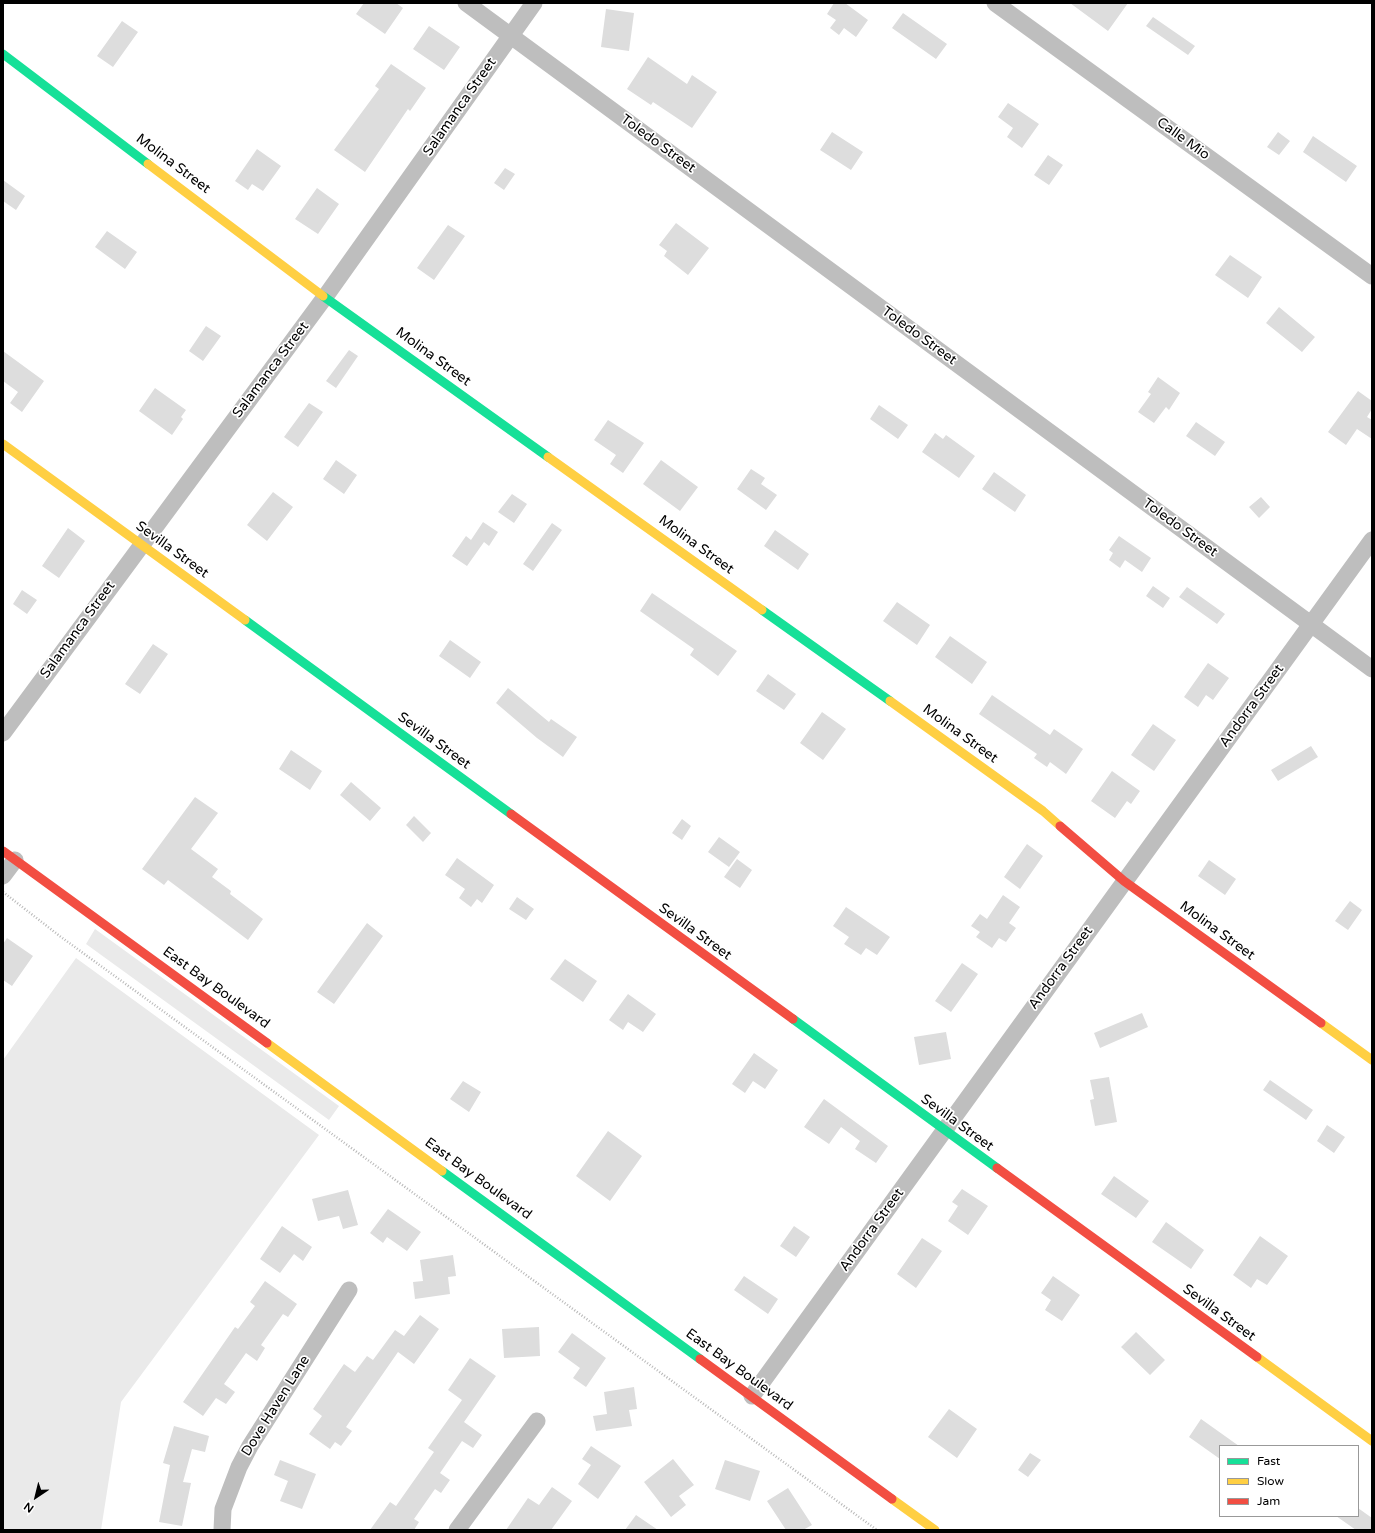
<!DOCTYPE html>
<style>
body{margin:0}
#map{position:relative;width:1375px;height:1533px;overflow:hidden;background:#fff;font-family:"Varela Round",sans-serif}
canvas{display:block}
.frame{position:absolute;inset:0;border:4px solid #000;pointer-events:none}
.legend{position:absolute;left:1219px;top:1445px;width:140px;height:72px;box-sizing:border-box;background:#fff;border:1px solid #999;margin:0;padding:5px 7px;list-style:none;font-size:12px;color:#000}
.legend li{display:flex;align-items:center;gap:8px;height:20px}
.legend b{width:20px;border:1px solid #999}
.north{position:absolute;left:16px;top:1477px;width:40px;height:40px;-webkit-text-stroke:3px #fff;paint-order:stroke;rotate:215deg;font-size:11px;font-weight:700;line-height:16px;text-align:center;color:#000}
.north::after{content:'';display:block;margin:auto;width:14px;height:18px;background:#000;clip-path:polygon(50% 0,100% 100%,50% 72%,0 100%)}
</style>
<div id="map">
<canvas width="1375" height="1533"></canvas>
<div class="frame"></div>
<ul class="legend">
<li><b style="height:5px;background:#16e098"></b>Fast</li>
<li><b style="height:5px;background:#ffcf43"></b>Slow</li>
<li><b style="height:5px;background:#f24e42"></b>Jam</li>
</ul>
<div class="north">N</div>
</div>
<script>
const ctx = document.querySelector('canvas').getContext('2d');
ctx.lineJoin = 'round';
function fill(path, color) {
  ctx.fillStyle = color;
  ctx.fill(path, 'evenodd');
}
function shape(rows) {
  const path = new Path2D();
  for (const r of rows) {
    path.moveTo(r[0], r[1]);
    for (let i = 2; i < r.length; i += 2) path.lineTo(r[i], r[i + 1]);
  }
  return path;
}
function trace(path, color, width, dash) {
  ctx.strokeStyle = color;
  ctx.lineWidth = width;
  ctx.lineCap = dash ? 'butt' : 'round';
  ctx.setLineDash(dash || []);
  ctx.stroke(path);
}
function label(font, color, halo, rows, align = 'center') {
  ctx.font = font + ' "Varela Round",sans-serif';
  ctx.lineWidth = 3.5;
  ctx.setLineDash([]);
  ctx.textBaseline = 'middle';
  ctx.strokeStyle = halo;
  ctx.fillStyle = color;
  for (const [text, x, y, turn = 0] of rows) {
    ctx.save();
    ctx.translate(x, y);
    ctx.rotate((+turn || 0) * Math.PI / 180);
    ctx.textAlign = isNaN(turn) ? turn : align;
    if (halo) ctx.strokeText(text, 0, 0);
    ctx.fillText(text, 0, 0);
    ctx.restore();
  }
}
fill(shape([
 [95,929,339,1106,329,1120,86,944],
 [76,958,319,1135,121,1402,101,1530,3,1530,3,1060]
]), '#eaeaea');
fill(shape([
 [364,3,396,3,403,8,385,34,356,14],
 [834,3,845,3,868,20,856,37,844,28,839,35,830,28,836,20,827,14],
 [1070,3,1128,3,1108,31],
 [606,9,634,13,629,51,601,47],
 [903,13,947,44,936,59,892,28],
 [1153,17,1195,46,1188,55,1146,26],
 [122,21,138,32,113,67,97,56],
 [429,26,460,47,444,70,413,49],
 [648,57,687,84,692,75,717,92,692,128,653,102,651,105,627,89],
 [391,64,426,88,410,111,408,109,365,172,334,150,379,89,375,86],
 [1008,103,1039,124,1022,148,1007,137,1013,128,998,117],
 [832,132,863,152,851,170,820,150],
 [1278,132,1290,141,1279,155,1267,147],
 [1313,136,1357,166,1346,182,1303,152],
 [257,149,281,166,263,191,252,184,248,190,235,181],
 [1048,155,1063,165,1049,185,1034,175],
 [505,168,515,174,504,190,494,183],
 [3,180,25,196,16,210,3,201],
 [317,188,339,204,318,234,295,219],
 [676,223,709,248,688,275,664,256,667,251,659,245],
 [448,225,465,236,434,280,417,268],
 [107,231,137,252,125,269,95,247],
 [1230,255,1262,277,1248,298,1215,275],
 [1279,307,1315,337,1302,352,1266,323],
 [206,326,221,336,203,361,189,351],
 [349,350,358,356,336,388,326,381],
 [3,351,44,381,22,412,10,403,18,392,3,381],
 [1158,377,1180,393,1169,410,1166,407,1154,423,1138,412,1151,394,1148,392],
 [155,388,186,410,181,417,183,419,172,435,139,411],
 [1358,391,1372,401,1372,409,1367,417,1372,420,1372,439,1357,429,1346,445,1328,432],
 [309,403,323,412,298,447,284,437],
 [879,405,908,425,898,439,870,419],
 [608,420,644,443,623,473,610,464,616,455,594,440],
 [1196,422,1225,442,1215,456,1186,436],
 [935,433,943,439,946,435,975,456,959,478,922,452],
 [336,460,357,475,344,494,323,479],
 [661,460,698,487,680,511,643,484],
 [751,469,765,478,761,484,777,495,766,510,737,489],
 [994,472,1026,495,1015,512,982,489],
 [273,492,293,507,267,541,247,525],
 [512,494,527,504,514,523,498,512],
 [1261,497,1270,507,1259,518,1249,507],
 [483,522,498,532,489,546,484,542,467,566,452,556,466,536,471,540],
 [552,523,562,530,533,571,523,564],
 [68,528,85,541,59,578,42,566],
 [775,530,809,554,798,570,764,546],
 [1119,536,1151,558,1142,572,1125,560,1120,568,1109,560,1113,553,1109,550],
 [1153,586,1170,598,1163,608,1146,596],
 [1187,587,1225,614,1217,624,1179,597],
 [22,590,37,600,27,614,13,604],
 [652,593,737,651,718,676,690,655,694,649,640,611],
 [897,602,930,625,917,645,883,621],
 [950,636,987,662,972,684,935,657],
 [450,640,481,662,470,678,439,656],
 [153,644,168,654,140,694,125,684],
 [1208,663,1229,678,1213,700,1206,695,1198,707,1184,697],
 [768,674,796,694,784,710,756,691],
 [508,688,549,722,551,719,577,737,563,757,537,738,496,703],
 [992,695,1050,735,1054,729,1083,749,1066,774,1050,762,1047,767,1034,758,1037,754,979,714],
 [822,712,846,729,823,760,800,743],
 [1153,724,1176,740,1154,771,1131,755],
 [1311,746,1318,757,1278,781,1271,770],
 [291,750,322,771,310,790,279,769],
 [1112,771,1140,791,1131,804,1127,801,1115,818,1091,801],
 [351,782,381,808,370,821,340,795],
 [195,797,218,813,191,849,218,869,212,877,231,891,230,894,263,919,248,940,168,880,164,885,142,869],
 [414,816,431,833,423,842,406,825],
 [682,819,691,826,682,840,672,833],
 [719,837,740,852,729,867,708,852],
 [1027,844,1043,856,1020,889,1004,877],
 [457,858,494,885,482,903,477,899,471,907,459,898,465,889,445,875],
 [737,859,752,870,740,888,724,877],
 [1209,860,1236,879,1225,895,1198,876],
 [1003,895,1020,907,1009,923,1016,928,1006,942,999,938,992,948,976,937,980,932,971,926,980,914,987,919],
 [517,897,534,909,526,920,509,909],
 [1350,901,1362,910,1348,930,1335,921],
 [846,907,890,937,877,955,866,948,861,955,844,944,849,937,833,926],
 [367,923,383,936,334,1004,317,992],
 [7,938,33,956,12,986,3,980,3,944],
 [565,959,597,981,583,1002,550,979],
 [962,963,978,974,951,1012,935,1001],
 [628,994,656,1014,643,1032,628,1022,623,1030,609,1020],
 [1142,1013,1148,1027,1100,1048,1094,1033],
 [946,1032,951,1059,919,1065,914,1037],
 [754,1053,778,1070,765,1089,753,1081,745,1093,732,1084],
 [1109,1077,1117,1122,1095,1126,1090,1100,1094,1099,1090,1080],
 [1270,1080,1313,1110,1306,1120,1263,1090],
 [463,1081,481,1092,469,1112,450,1099],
 [824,1099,888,1146,876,1163,855,1149,860,1141,841,1127,829,1144,804,1127],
 [1327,1125,1345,1137,1334,1153,1317,1141],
 [608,1131,642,1156,610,1201,576,1176],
 [1114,1176,1149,1201,1136,1218,1101,1194],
 [962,1189,988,1206,968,1235,948,1221,958,1206,952,1202],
 [348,1190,358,1225,343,1229,339,1216,318,1221,312,1199],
 [388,1209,421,1232,407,1251,387,1237,383,1243,370,1233],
 [1166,1222,1204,1250,1191,1269,1152,1242],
 [282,1226,312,1247,303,1261,294,1254,280,1273,260,1259],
 [794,1226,810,1237,796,1257,780,1246],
 [1260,1236,1288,1256,1267,1285,1257,1279,1251,1288,1233,1275],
 [922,1238,942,1251,916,1288,897,1274],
 [453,1255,456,1276,448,1277,450,1294,415,1299,413,1282,423,1281,420,1260],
 [744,1276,778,1299,768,1314,734,1290],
 [1053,1276,1080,1295,1062,1321,1045,1310,1051,1300,1041,1293],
 [265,1281,297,1304,288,1317,283,1314,261,1345,265,1348,257,1361,246,1353,224,1384,235,1392,226,1404,216,1398,203,1416,183,1402,235,1327,238,1329,255,1306,250,1302],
 [420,1315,439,1329,414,1364,398,1352,346,1427,352,1431,341,1446,335,1442,330,1449,309,1434,322,1416,313,1409,344,1364,355,1372,367,1356,373,1360,395,1330,404,1336],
 [539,1327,540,1356,504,1358,502,1329],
 [1136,1332,1165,1360,1150,1375,1121,1347],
 [572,1333,606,1358,586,1387,573,1378,580,1368,558,1352],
 [470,1358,496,1376,464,1422,482,1435,473,1448,462,1441,440,1473,450,1480,441,1493,435,1489,414,1519,419,1522,414,1530,370,1530,390,1502,396,1506,434,1452,428,1448,462,1400,448,1390],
 [634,1387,637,1409,629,1410,632,1426,596,1431,593,1416,607,1414,604,1392],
 [949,1409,977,1429,957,1458,928,1437],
 [1201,1419,1239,1446,1220,1446,1220,1459,1189,1437],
 [174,1426,209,1436,205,1452,192,1449,183,1482,191,1483,182,1526,159,1522,170,1465,163,1463],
 [591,1446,621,1466,598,1499,578,1484,591,1465,582,1459],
 [1030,1453,1041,1460,1028,1477,1018,1470],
 [673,1459,694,1485,679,1496,686,1505,671,1517,644,1482],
 [280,1460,316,1474,302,1509,280,1501,288,1481,274,1475],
 [725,1460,760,1471,750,1501,715,1489],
 [552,1487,572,1501,551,1530,506,1530,528,1498,539,1505],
 [788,1488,812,1525,803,1530,786,1530,767,1501],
 [1358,1508,1372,1518,1372,1530,1356,1530,1336,1516,1358,1516],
 [636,1515,658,1530,625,1530]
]), '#ddd');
trace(shape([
 [3,892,61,937,877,1530]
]), '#b8b8b8', 2.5, [1, 2]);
trace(shape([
 [466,3,1372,669],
 [995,3,1372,276],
 [3,733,325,297,534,3],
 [3,876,15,860],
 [752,1396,1372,540],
 [222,1530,223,1509,239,1467,250,1446,349,1290],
 [457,1530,537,1421]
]), '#bebebe', 17);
trace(shape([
 [3,54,148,164],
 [323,296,548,457],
 [762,610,890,701],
 [245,620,511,814],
 [793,1019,997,1168],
 [442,1171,700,1359]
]), '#16e098', 9);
trace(shape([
 [148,164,323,296],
 [3,444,245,620],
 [548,457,762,610],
 [890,701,1043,811,1060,826],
 [1321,1023,1372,1060],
 [267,1043,442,1171],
 [1257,1357,1372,1441],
 [892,1499,935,1530]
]), '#ffcf43', 9);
trace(shape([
 [511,814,793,1019],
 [1060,826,1124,881,1321,1023],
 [3,851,267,1043],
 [997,1168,1257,1357],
 [700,1359,892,1499]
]), '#f24e42', 9);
label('14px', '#000', '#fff', [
 ["Salamanca Street",460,107,-55],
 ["Calle Mio",1183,139,36],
 ["Toledo Street",658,144,36],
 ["Molina Street",173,164,37],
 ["Toledo Street",919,336,36],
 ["Molina Street",433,357,36],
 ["Salamanca Street",271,370,-53],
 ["Toledo Street",1180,528,36],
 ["Molina Street",696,545,36],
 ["Sevilla Street",172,550,36],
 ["Salamanca Street",78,630,-54],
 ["Andorra Street",1252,706,-54],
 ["Molina Street",960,734,36],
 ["Sevilla Street",434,741,36],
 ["Molina Street",1217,931,36],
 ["Sevilla Street",695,932,36],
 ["Andorra Street",1061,968,-54],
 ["East Bay Boulevard",216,988,36],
 ["Sevilla Street",957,1123,36],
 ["East Bay Boulevard",478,1179,36],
 ["Andorra Street",872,1230,-54],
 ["Sevilla Street",1219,1313,36],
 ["East Bay Boulevard",739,1370,36],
 ["Dove Haven Lane",276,1406,-58]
]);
</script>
